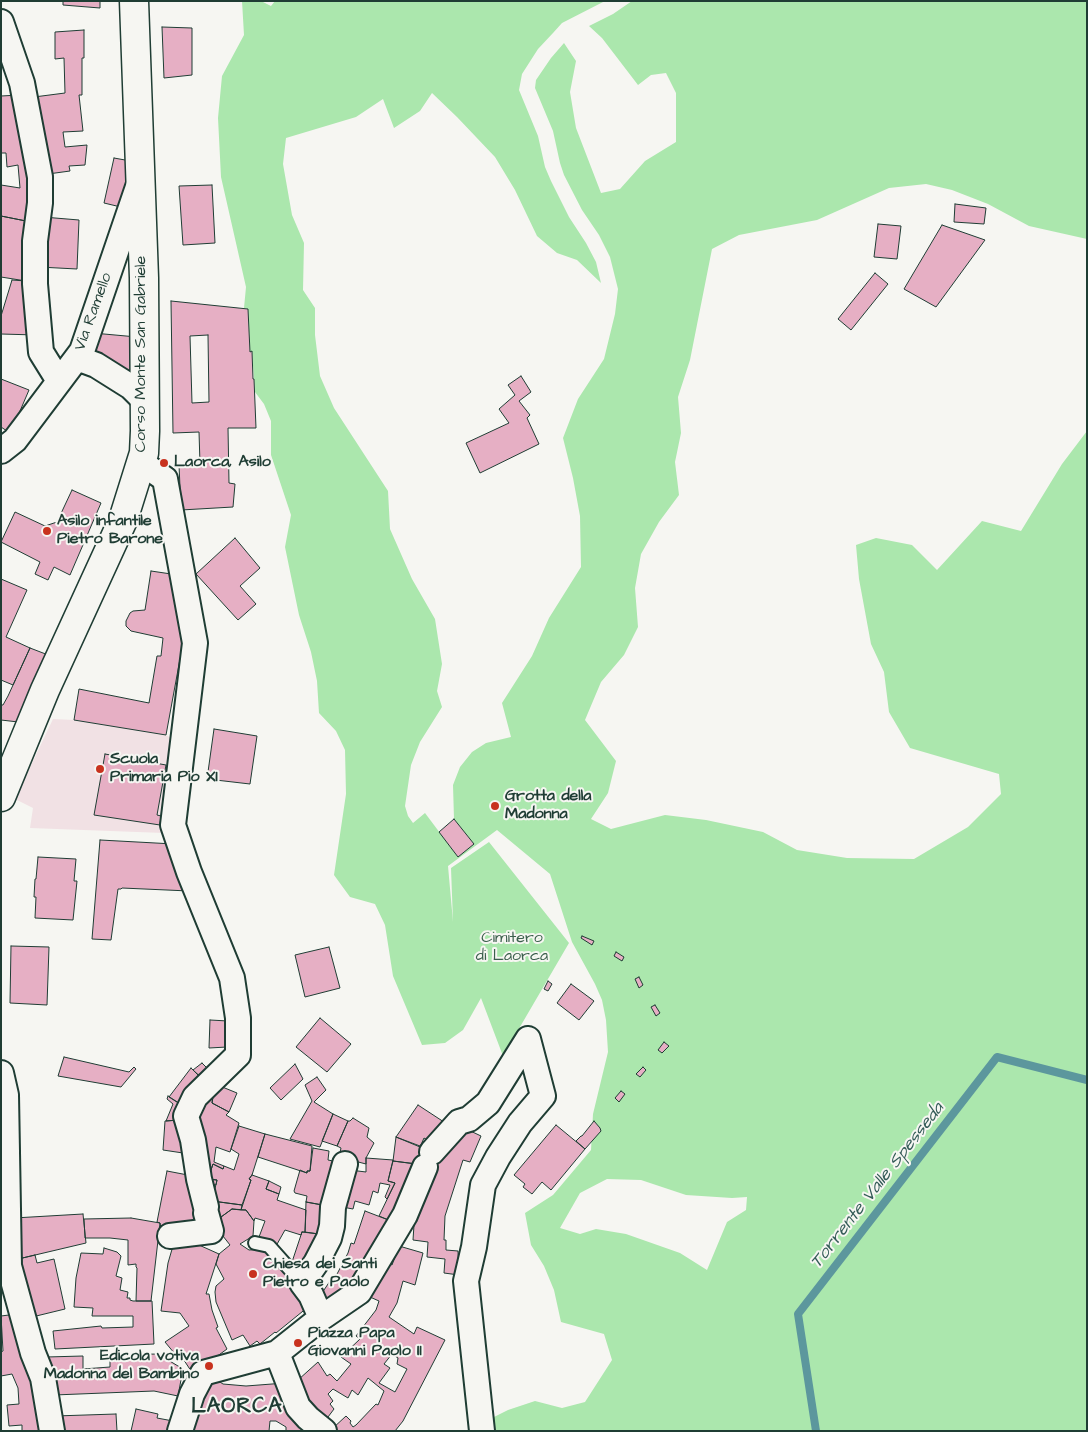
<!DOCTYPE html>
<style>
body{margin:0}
#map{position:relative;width:1088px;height:1432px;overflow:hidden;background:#f6f6f2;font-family:"Architects Daughter",sans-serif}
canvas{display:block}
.frame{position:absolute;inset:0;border:2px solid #1f3d34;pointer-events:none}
</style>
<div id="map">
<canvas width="1088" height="1432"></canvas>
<div class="frame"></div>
</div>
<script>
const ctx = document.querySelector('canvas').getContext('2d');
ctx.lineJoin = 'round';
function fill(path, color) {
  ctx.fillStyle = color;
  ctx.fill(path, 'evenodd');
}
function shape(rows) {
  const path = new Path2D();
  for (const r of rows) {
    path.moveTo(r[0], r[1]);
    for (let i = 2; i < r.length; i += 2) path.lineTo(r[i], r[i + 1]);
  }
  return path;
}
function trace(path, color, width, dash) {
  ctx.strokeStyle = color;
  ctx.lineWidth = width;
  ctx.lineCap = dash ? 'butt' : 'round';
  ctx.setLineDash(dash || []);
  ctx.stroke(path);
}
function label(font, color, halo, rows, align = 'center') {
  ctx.font = font + ' "Architects Daughter",sans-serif';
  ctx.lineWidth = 4;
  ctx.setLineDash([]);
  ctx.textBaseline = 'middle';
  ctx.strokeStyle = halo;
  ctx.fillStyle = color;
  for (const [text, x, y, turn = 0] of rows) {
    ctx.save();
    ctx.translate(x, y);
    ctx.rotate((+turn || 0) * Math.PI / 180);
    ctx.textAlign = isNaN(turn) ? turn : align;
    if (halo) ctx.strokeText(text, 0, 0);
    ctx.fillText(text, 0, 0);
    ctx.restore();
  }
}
fill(shape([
 [53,719,74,720,166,735,173,739,164,833,30,828,33,808,15,799]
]), '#f1e1e4');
fill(shape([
 [242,1,261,1,271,6,275,1,605,1,562,23,553,33,538,49,522,74,519,90,538,136,545,167,551,181,569,217,586,243,596,262,601,283,577,260,557,253,537,236,515,190,495,157,457,117,432,93,420,111,394,128,383,99,356,117,286,138,283,164,292,215,304,243,303,290,315,308,315,335,320,376,334,408,388,491,390,529,412,579,435,619,442,664,437,691,442,707,420,742,411,765,405,806,408,816,413,823,425,813,458,857,474,844,454,819,453,785,460,767,472,752,486,743,511,737,502,703,532,656,549,618,581,567,580,516,573,478,563,438,578,399,604,359,615,314,618,289,610,257,599,235,582,210,564,175,560,163,553,131,535,88,536,80,551,58,564,43,576,61,570,92,576,128,601,193,620,189,645,161,676,142,676,93,666,73,651,75,638,85,602,38,589,26,613,14,632,1,1087,1,1087,239,1029,226,988,204,952,190,926,184,889,188,817,220,739,235,712,249,690,360,678,397,681,433,675,462,679,495,659,522,641,554,635,588,638,627,624,655,601,682,585,720,616,761,608,793,591,819,611,829,665,815,706,820,763,832,797,850,847,858,914,859,968,827,1001,794,999,774,910,748,889,712,884,672,871,644,859,579,856,545,876,538,912,545,937,570,982,521,1021,531,1062,464,1087,431,1087,1431,491,1431,490,1419,508,1410,535,1401,562,1408,585,1402,612,1360,604,1334,561,1322,554,1290,544,1266,531,1245,525,1213,553,1195,591,1150,593,1114,608,1052,606,1020,602,1000,595,984,572,942,550,874,497,830,448,866,453,922,451,868,489,842,569,943,503,1056,481,998,463,1030,445,1043,422,1045,393,976,385,925,375,904,350,897,334,875,346,794,345,750,336,731,319,713,317,681,311,652,299,615,285,547,291,515,271,455,271,421,264,404,255,392,252,352,250,352,248,309,244,308,246,287,221,177,218,118,222,76,244,35],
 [607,1179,641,1180,686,1195,732,1198,747,1197,746,1210,727,1222,707,1270,680,1253,626,1234,596,1229,580,1234,560,1228,580,1193]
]), '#abe7ad');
trace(shape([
 [816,1431,798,1314,997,1057,1087,1080]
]), '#5c979d', 8);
const building = shape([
 [63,1,100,1,100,8,63,5,63,1],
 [162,27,192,28,192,75,164,78,162,27],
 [84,30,84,58,82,58,82,95,79,95,83,131,63,132,65,147,87,145,85,165,69,166,70,171,48,174,34,97,65,93,64,58,55,59,55,32,84,30],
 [20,95,36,184,26,221,1,216,1,185,20,188,18,165,7,167,6,153,1,153,1,96,20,95],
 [114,158,136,162,125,208,104,203,114,158],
 [212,185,215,243,183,245,179,186,212,185],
 [955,204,986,208,984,224,954,222,955,204],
 [1,216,26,221,26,281,1,277,1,216],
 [43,217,79,220,77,269,39,267,43,217],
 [878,224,901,226,897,259,874,257,878,224],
 [942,225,985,240,936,307,904,289,942,225],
 [875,273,888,284,851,330,838,319,875,273],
 [12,280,26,281,36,335,1,334,1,316,12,280],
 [171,301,248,309,250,352,252,351,253,379,254,379,256,428,228,428,229,483,235,484,233,507,181,510,179,465,200,464,199,432,173,433,171,301],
 [208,335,209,402,192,403,190,336,208,335],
 [93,333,137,337,135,382,92,356,93,333],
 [521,376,531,392,519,401,530,415,527,418,539,444,480,473,466,443,509,423,499,409,515,395,508,385,521,376],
 [1,379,29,390,14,425,7,431,1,427,1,379],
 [72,490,101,503,70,575,54,567,48,580,35,574,40,562,1,542,15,512,45,526,57,522,72,490],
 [235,538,260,568,240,586,256,604,238,620,196,574,235,538],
 [151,571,178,575,189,660,180,659,166,735,74,720,79,689,149,703,157,656,161,656,163,638,131,631,126,626,126,621,130,613,133,611,145,610,151,571],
 [1,579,27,590,6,637,30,648,13,685,1,680,1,579],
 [30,648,56,658,27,723,1,720,1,705,3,705,8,696,30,648],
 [214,729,257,736,250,784,207,779,214,729],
 [105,754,166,765,157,815,161,816,160,825,94,815,105,754],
 [454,819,474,844,458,857,439,832,454,819],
 [100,840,174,844,189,891,122,888,121,889,118,889,111,940,92,939,100,840],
 [38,857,76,859,74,881,77,881,73,920,35,918,36,897,34,897,35,879,36,879,38,857],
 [582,936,594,941,592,945,581,938,582,936],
 [11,946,49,947,47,1005,10,1003,11,946],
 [329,947,340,988,305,997,295,955,329,947],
 [616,952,624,957,622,961,614,956,616,952],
 [639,977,643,985,639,988,635,979,639,977],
 [548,981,552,984,548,991,544,989,548,981],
 [571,984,594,1001,579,1020,557,1003,571,984],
 [655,1005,660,1013,656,1016,651,1007,655,1005],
 [320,1018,351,1044,327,1072,296,1047,320,1018],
 [210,1020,228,1021,227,1047,209,1048,210,1020],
 [664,1042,669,1046,662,1053,658,1050,664,1042],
 [64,1057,129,1072,134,1067,136,1069,121,1087,58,1076,64,1057],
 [202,1063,210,1071,203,1079,193,1070,202,1063],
 [295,1064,303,1079,281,1100,270,1088,295,1064],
 [643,1067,646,1070,640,1077,636,1074,643,1067],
 [191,1068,203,1080,183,1106,169,1097,191,1068],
 [317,1077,326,1090,314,1102,333,1114,320,1147,290,1139,312,1101,305,1085,317,1077],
 [215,1084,237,1093,229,1112,212,1103,215,1084],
 [215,1084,212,1103,229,1112,226,1115,239,1123,230,1152,216,1147,214,1162,224,1166,223,1169,213,1164,208,1179,217,1180,216,1185,203,1183,193,1112,215,1084],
 [621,1091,625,1094,619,1102,615,1098,621,1091],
 [168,1096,182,1105,179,1120,166,1121,173,1104,167,1099,168,1096],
 [418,1105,447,1124,434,1144,424,1138,420,1147,396,1137,418,1105],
 [333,1114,348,1121,337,1146,322,1141,333,1114],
 [353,1118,369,1128,367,1137,374,1143,366,1158,366,1164,339,1157,341,1148,337,1146,348,1121,350,1121,353,1118],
 [179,1120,184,1140,183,1153,163,1150,165,1121,179,1120],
 [594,1121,600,1128,601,1131,585,1149,576,1141,581,1136,582,1136,594,1121],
 [556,1125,585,1149,551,1190,542,1182,532,1194,523,1187,525,1184,514,1175,556,1125],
 [239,1126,265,1134,252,1175,249,1179,251,1180,242,1205,212,1201,217,1180,208,1179,213,1164,223,1169,224,1166,234,1170,239,1154,231,1149,239,1126],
 [462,1127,481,1136,470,1162,463,1160,445,1216,444,1240,446,1240,446,1250,458,1251,459,1275,444,1273,445,1259,427,1257,428,1242,413,1240,415,1210,439,1149,462,1127],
 [265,1134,312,1146,310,1171,307,1171,307,1173,258,1157,265,1134],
 [396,1137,420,1146,437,1154,417,1164,393,1161,396,1137],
 [313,1148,329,1151,328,1160,338,1162,328,1206,306,1202,307,1196,295,1193,294,1191,300,1170,307,1173,307,1171,310,1171,313,1148],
 [366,1158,393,1160,388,1181,395,1183,387,1199,385,1197,390,1185,380,1183,378,1193,373,1191,369,1205,355,1201,353,1209,337,1206,350,1170,366,1172,366,1158],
 [393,1161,416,1164,391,1221,379,1216,395,1183,388,1181,393,1161],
 [167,1171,193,1176,203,1222,161,1228,160,1223,157,1222,167,1171],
 [252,1175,269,1181,266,1189,279,1194,277,1200,306,1210,305,1232,302,1232,301,1235,285,1230,276,1246,259,1237,265,1221,255,1218,254,1221,246,1210,241,1210,251,1180,249,1179,252,1175],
 [269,1181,281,1187,279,1194,266,1189,269,1181],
 [212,1201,242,1205,241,1210,232,1209,221,1217,211,1215,212,1201],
 [306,1202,328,1206,319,1234,305,1232,306,1202],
 [232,1209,246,1210,254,1221,253,1236,240,1244,249,1250,264,1249,309,1303,308,1307,276,1333,275,1332,260,1344,257,1341,250,1346,243,1335,232,1340,216,1302,215,1292,216,1286,224,1279,216,1264,219,1254,230,1245,219,1231,221,1217,232,1209],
 [365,1211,391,1221,358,1286,327,1309,316,1302,334,1275,336,1276,348,1253,351,1243,354,1244,365,1211],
 [83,1214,86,1243,14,1260,14,1218,83,1214],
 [131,1218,160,1223,151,1301,136,1301,137,1268,136,1267,136,1264,128,1265,128,1240,110,1238,85,1238,84,1219,131,1218],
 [302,1232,319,1234,304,1270,292,1262,302,1232],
 [175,1239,199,1245,219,1254,206,1294,209,1294,212,1310,218,1327,216,1328,227,1349,193,1374,178,1351,175,1354,165,1342,189,1326,180,1313,161,1311,168,1263,175,1239],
 [399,1246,423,1253,415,1285,403,1281,397,1303,389,1317,414,1334,417,1327,445,1340,403,1421,395,1431,334,1431,332,1429,346,1416,351,1421,350,1423,353,1427,356,1425,376,1404,378,1405,384,1391,368,1378,358,1395,352,1390,348,1398,333,1389,328,1394,333,1401,330,1404,334,1409,322,1425,304,1405,298,1380,318,1362,327,1376,330,1374,337,1381,351,1364,341,1357,360,1339,356,1336,376,1310,379,1301,361,1293,382,1259,392,1265,399,1246],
 [392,1354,398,1358,397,1364,407,1369,395,1392,379,1383,390,1368,384,1364,392,1354],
 [104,1248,117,1252,121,1256,116,1276,122,1278,120,1290,128,1292,127,1298,130,1298,130,1300,133,1301,152,1301,154,1344,55,1349,53,1331,101,1326,102,1328,133,1327,133,1316,92,1316,93,1308,74,1307,76,1278,81,1253,103,1254,104,1248],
 [35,1255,37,1263,54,1259,65,1309,28,1318,14,1260,35,1255],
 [17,1314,37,1382,46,1431,22,1431,22,1425,9,1426,7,1405,19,1404,18,1388,12,1374,1,1376,1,1352,3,1351,1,1316,17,1314],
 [158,1354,183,1369,178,1396,154,1391,54,1395,46,1357,83,1356,83,1369,110,1367,110,1355,158,1354],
 [209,1375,223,1384,246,1386,285,1383,312,1431,286,1431,286,1427,276,1421,270,1421,269,1431,189,1431,209,1375],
 [136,1409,158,1414,157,1418,173,1421,171,1431,131,1431,136,1409],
 [116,1414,117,1431,56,1431,55,1416,116,1414]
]);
fill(building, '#e6afc4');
trace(building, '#1f3d34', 1);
const service = shape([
 [255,1243,269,1246,302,1283]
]);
const minor = shape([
 [1,22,22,83,40,177,40,203,35,241,35,284,41,352,59,381],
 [77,358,96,365,131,387,145,401],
 [1,451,15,440,82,351,139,184],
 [142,463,165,479,195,643,173,825,189,872,232,978,238,1018,238,1055,195,1097,186,1116,193,1140,199,1179,206,1207],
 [1,1073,6,1095,9,1266,33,1353,43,1378,52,1431],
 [432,1152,459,1122,469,1119,488,1103,528,1039],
 [170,1236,211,1231,206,1213],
 [321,1318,311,1295,302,1283,316,1263,329,1238,332,1226,333,1207,345,1164],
 [277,1353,298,1407,308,1418,324,1431],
 [180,1431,192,1394,203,1373,277,1353,321,1318,359,1292,405,1215,425,1167],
 [482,1431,466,1281,474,1247,483,1185,498,1157,520,1123,543,1096,528,1039]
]);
const secondary = shape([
 [1,797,45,690,123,520,144,453,145,431,144,278,134,1]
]);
trace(service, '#1f3d34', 16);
trace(minor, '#1f3d34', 28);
trace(secondary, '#1f3d34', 31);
trace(service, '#f6f6f2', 12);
trace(minor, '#f6f6f2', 24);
trace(secondary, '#f6f6f2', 28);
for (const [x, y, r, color] of [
 [164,463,5,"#c8321e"],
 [47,531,5,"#c8321e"],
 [100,769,5,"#c8321e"],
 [495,806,5,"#c8321e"],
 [253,1274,5,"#c8321e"],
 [298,1343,5,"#c8321e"],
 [209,1366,5,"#c8321e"]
]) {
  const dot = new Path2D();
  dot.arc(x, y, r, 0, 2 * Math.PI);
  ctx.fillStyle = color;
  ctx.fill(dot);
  trace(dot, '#f6f6f2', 2);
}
label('16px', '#1f3d34', '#f6f6f2', [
 ["Via Ramello",94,312,-70],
 ["Corso Monte San Gabriele",142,354,-90]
]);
label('bold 16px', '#1f3d34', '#f6f6f2', [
 ["Laorca, Asilo",174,463],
 ["Asilo infantile",57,522],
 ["Pietro Barone",57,540],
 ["Scuola",110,760],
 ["Primaria Pio XI",110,778],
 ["Grotta della",505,797],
 ["Madonna",505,815],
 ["Chiesa dei Santi",263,1265],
 ["Pietro e Paolo",263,1283],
 ["Piazza Papa",308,1334],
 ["Giovanni Paolo II",308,1352],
 ["Edicola votiva",199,1357,"right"],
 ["Madonna del Bambino",199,1375,"right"]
], 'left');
label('16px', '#3b5f4c', '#f6f6f2', [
 ["Cimitero",512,939],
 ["di Laorca",512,957]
]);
label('italic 18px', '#335b57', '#f6f6f2', [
 ["Torrente Valle Spesseda",878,1186,-52]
]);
ctx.letterSpacing = '1px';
label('bold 21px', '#1f3d34', '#f6f6f2', [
 ["LAORCA",237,1408]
]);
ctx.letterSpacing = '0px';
</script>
